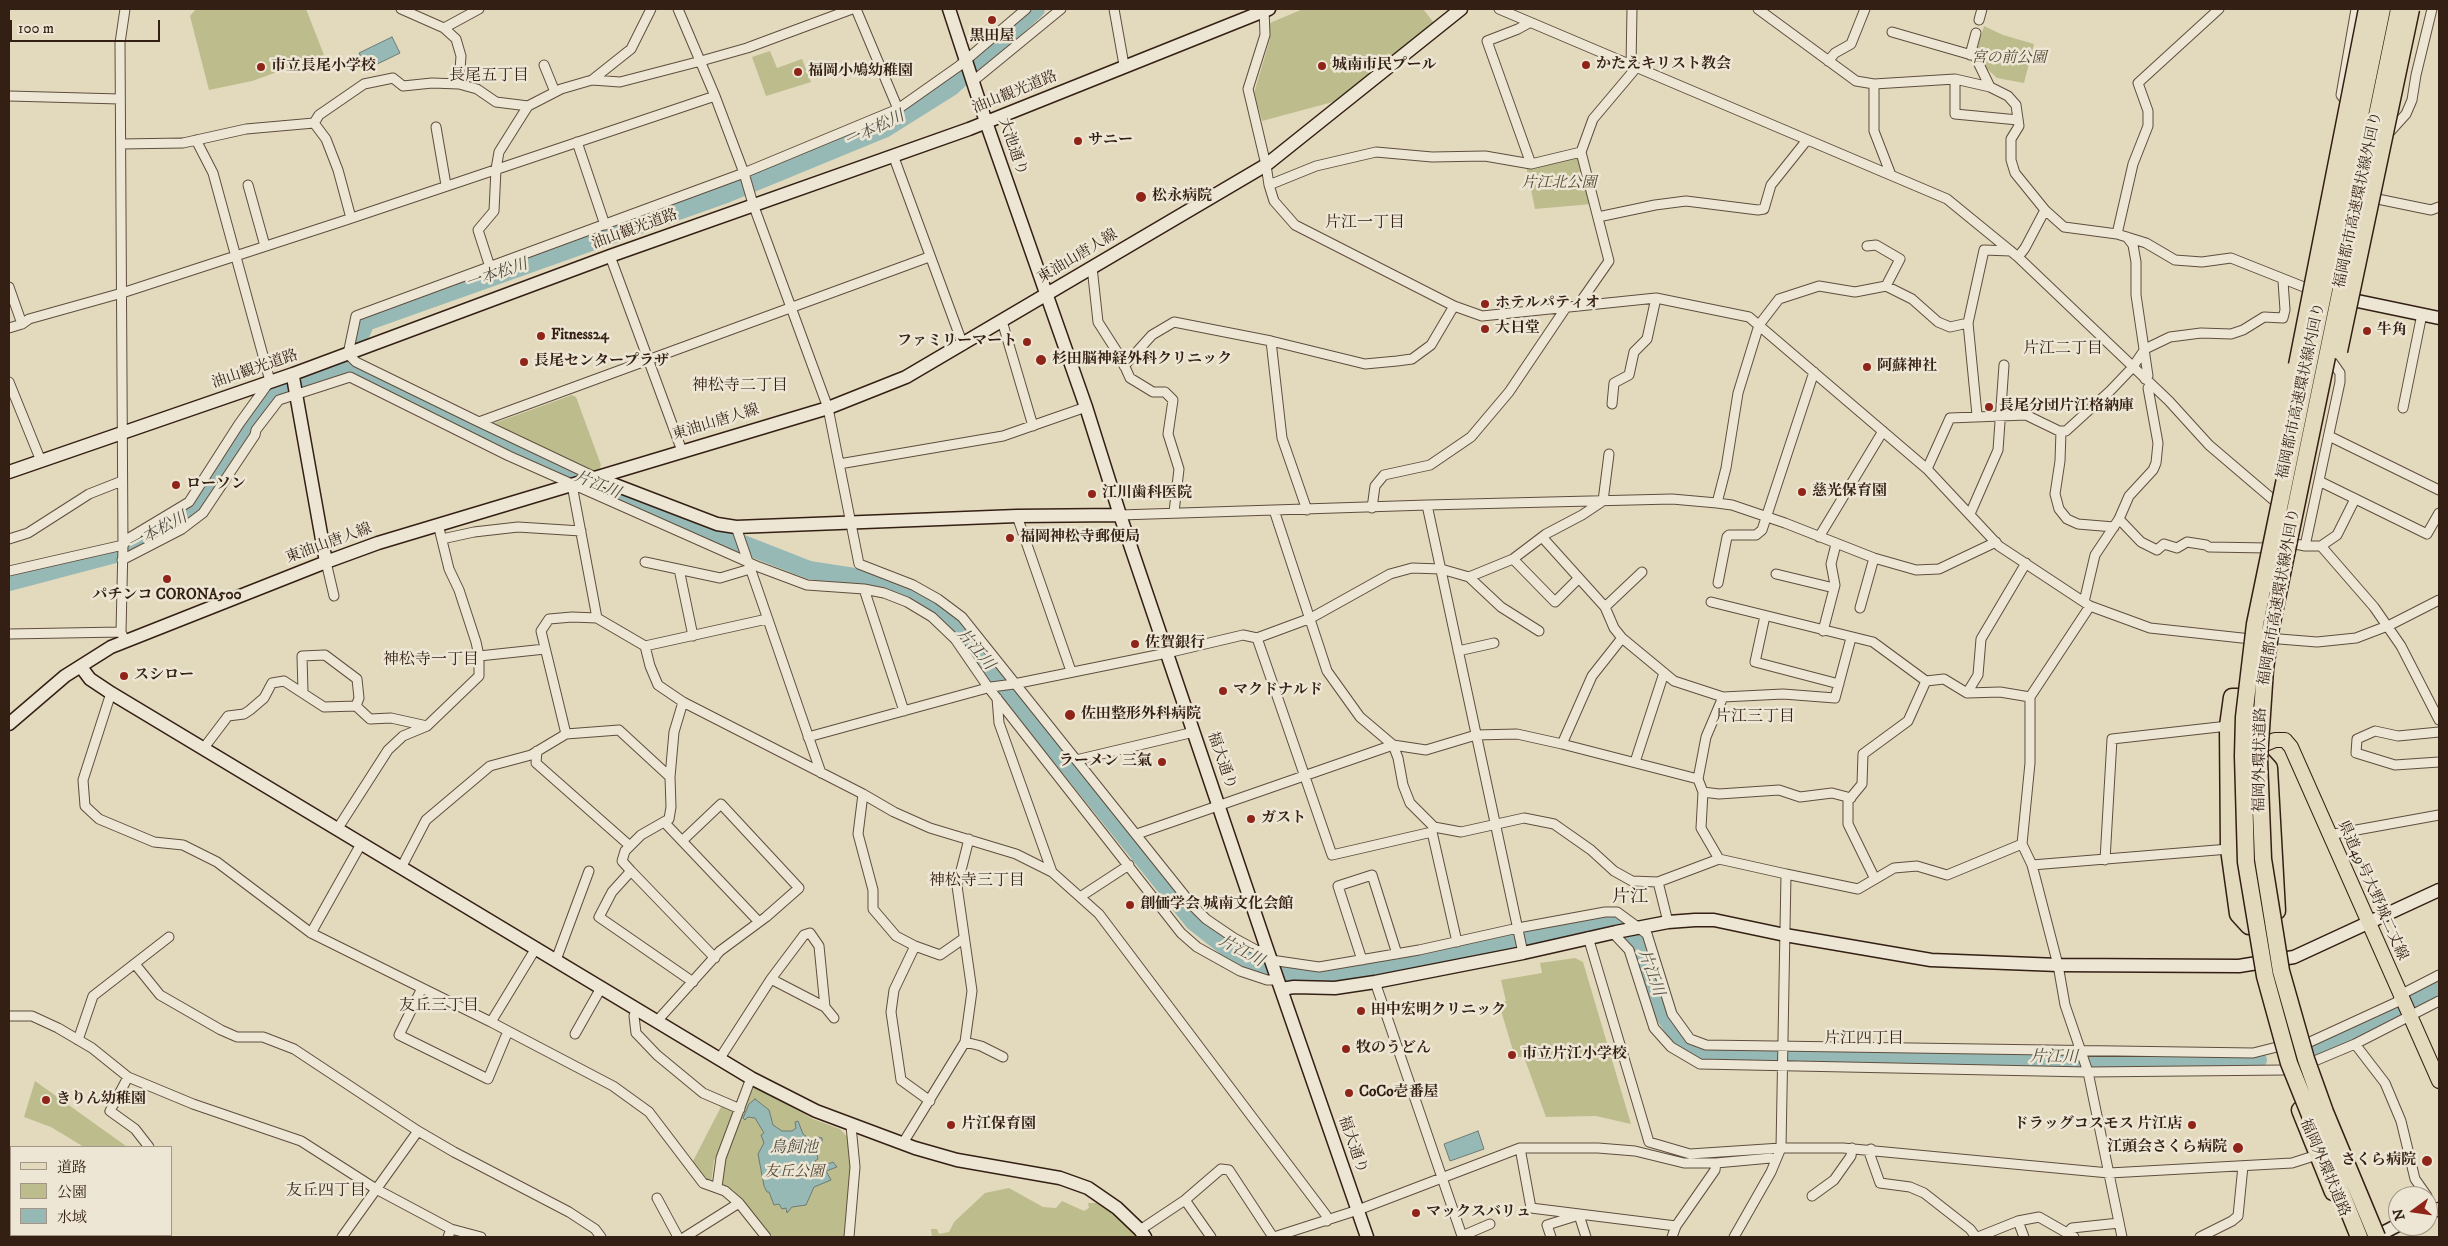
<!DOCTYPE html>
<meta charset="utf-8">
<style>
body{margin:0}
#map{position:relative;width:2448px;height:1246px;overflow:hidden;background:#e3d9bd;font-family:"IM FELL DW Pica","Noto Serif JP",serif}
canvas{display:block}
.frame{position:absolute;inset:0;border:10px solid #331f13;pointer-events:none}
.legend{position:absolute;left:10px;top:1146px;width:162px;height:90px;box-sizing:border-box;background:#ede6d4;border:1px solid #a39687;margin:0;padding:6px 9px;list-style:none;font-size:15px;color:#331f13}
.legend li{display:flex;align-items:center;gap:10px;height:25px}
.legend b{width:25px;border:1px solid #a39687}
.north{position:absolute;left:2388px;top:1186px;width:50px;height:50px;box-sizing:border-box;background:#ede6d4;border:1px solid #a39687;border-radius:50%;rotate:256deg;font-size:14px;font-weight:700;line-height:20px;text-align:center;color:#331f13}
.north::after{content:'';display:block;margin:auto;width:18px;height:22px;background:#8f2418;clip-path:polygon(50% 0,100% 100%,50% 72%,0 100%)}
.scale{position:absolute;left:10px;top:20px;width:150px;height:22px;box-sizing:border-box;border:2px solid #331f13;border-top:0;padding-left:6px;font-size:15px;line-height:18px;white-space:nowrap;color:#331f13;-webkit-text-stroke:4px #ede6d4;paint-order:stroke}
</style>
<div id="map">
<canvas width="2448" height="1246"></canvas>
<div class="frame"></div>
<ul class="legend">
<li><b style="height:6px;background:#e3d9bd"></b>道路</li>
<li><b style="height:14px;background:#bcbc8c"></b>公園</li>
<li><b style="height:14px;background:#96b9b6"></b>水域</li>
</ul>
<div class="north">N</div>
<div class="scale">100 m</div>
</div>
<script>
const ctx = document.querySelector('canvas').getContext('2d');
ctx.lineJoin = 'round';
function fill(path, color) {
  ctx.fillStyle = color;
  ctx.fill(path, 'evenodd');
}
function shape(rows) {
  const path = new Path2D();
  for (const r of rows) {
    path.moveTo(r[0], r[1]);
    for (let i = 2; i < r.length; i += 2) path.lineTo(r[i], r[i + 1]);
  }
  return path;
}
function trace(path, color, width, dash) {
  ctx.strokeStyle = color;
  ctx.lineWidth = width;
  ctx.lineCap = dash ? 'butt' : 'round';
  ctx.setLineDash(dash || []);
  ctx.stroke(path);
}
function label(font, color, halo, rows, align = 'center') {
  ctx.font = font + ' "IM FELL DW Pica","Noto Serif JP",serif';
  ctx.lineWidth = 5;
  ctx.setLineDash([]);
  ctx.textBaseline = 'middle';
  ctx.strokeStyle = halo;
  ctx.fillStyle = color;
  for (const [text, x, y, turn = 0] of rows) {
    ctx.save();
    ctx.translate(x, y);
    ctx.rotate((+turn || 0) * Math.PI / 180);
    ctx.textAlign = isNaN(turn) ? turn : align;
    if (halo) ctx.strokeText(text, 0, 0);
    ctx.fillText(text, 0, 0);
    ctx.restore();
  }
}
fill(shape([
 [196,9,306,9,324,55,252,81,209,90,190,16],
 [1303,9,1423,9,1434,23,1340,100,1262,121,1254,93,1270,39,1270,23],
 [1984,26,2003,35,2034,44,2024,83,1997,78,1984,66,1976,52],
 [770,51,777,68,802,59,811,82,766,96,752,57],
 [1579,156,1591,204,1535,209,1526,166],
 [572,395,576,397,601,465,599,470,589,472,495,428,495,423],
 [1575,958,1583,962,1631,1124,1596,1116,1546,1117,1524,1057,1515,1057,1499,1004,1506,1001,1501,980,1542,973,1540,963],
 [35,1081,126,1146,126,1147,84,1147,51,1127,24,1117],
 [754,1086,813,1119,840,1129,849,1139,852,1172,847,1237,773,1237,733,1190,720,1184,724,1161],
 [722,1105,735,1113,714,1161,711,1183,692,1163],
 [1009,1188,1043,1207,1056,1208,1062,1201,1084,1211,1089,1208,1088,1203,1100,1203,1118,1215,1137,1236,932,1237,931,1229,937,1229,939,1234,949,1232,954,1222,985,1193]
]), '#bcbc8c');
const water = shape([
 [392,37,400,53,367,69,359,53,392,37],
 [755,1099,769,1110,773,1125,782,1131,792,1131,796,1128,795,1122,798,1121,803,1134,811,1140,818,1137,822,1138,822,1142,817,1144,819,1152,817,1154,818,1159,815,1161,818,1168,833,1162,837,1167,826,1171,831,1180,814,1187,806,1205,792,1207,787,1213,786,1208,782,1209,779,1204,774,1205,769,1192,767,1192,764,1186,758,1154,764,1143,761,1135,764,1133,755,1118,748,1117,745,1120,743,1118,749,1104,755,1099],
 [1478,1131,1484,1149,1450,1161,1444,1144,1478,1131]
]);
fill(water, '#96b9b6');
trace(water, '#6e7b75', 1);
trace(shape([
 [346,367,373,376,538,461,605,490,809,570,867,579,895,587,942,613,959,630,1194,922,1227,948,1257,964,1294,974,1332,975,1615,920,1638,942,1665,1016,1677,1034,1690,1045,1711,1053,1789,1060,1898,1056,2258,1060],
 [9,582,115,554,154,538,199,510,259,411,272,396,346,367,366,322,726,194,884,129,951,87,1036,9],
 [2321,1048,2439,987]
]), '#96b9b6', 18);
const street = shape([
 [401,9,444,28,479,9],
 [678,9,715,96,744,173,753,204,828,408,859,564,913,585,938,599,962,617,1193,906,1206,919,1234,938,1258,951,1267,949],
 [856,9,898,109],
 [1114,9,1124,65],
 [1264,9,1265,35,1248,89,1266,165,1269,185,1274,201,1295,225,1454,306,1482,316,1656,298,1749,317,1927,469,1999,546,2090,606,2150,628,2251,639,2267,638,2317,642,2356,638,2390,625,2439,600],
 [1499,9,1947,199,2018,257,2169,401,2209,445,2277,503,2278,507],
 [1758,9,1856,81,1874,84,1955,79,1990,87],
 [1979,20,1982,9],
 [1529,23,1518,29,1487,41,1531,164],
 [444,28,456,39,461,56,459,84,477,89,496,102,528,106],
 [1892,32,1975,56,1990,87,2008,96,2016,105,2019,126,2011,139,2011,160,2015,173,2045,210,2025,248,2018,257],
 [1970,55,1976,33],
 [1828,61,1835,53,1851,44,1865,9],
 [544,65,555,92],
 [1631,66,1632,9],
 [1955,79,1955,114,2018,120],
 [592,80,620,82,701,61,747,48,852,9],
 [972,82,1061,9],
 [1874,84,1874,131,1891,175],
 [9,96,120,99],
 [2348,104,2341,95,2356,9],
 [314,123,326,139,338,170,351,218],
 [436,127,446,185],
 [2387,135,2406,114,2412,100,2416,75,2432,9],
 [577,142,605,225],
 [121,144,183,143,246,129,314,123,319,115,364,84,393,78,403,86,432,83,459,84],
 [893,155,963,345],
 [248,185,265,246],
 [1269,185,1316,166,1376,152,1432,157,1485,156,1531,164,1581,152,1593,119,1636,68],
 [2368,197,2431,210,2439,207],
 [2045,210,2064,227,2117,234,2133,164,2148,126,2148,111,2138,83,2219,9],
 [1598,217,1655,205,1686,201,1758,210,1764,209,1771,185,1807,140],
 [2117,234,2146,243,2175,260,2202,262,2231,258,2314,291],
 [2127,237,2133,245,2136,262,2136,295,2148,376,2145,379],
 [1867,246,1876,245,1900,259,1886,286],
 [610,256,682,451],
 [929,257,479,422,356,362,348,354,356,316,744,173,898,109,959,66,1026,9],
 [490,267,478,230,494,211,496,169,499,152,521,117,528,106,561,89,592,80,631,49,651,9],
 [1092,267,1098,322,1121,358,1130,378,1153,392,1165,392,1173,400,1168,434,1179,469,1174,512],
 [9,287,22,324,9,328],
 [1579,304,1609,261,1581,152],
 [1002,321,1033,426],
 [1968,323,1977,415],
 [22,324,29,319,122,293,346,220,715,96],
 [1271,341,1282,438,1307,510],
 [1124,366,1152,335,1174,322,1271,341,1365,364,1397,361,1412,359,1431,345,1454,306],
 [9,382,41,461],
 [1612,404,1614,383,1629,375,1634,352,1647,339,1656,298],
 [2403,408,2422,314],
 [479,422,597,478],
 [2061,431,2060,461,2055,494,2059,509,2067,519,2078,524,2114,527],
 [2329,436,2439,490],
 [839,464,1003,436,1086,407],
 [1927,469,1950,418,2026,415,2059,431,2066,431,2110,391,2132,368,2145,349,2170,337,2201,333,2231,334,2243,330,2264,317,2283,318,2285,310,2283,281],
 [2319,481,2427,534,2439,513],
 [572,485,597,618,645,646,650,666,658,685,683,702,863,794,858,834,873,890,873,909,896,936,915,946,894,990,891,1012,901,1080,930,1101],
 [1717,503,1726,468,1738,393,1759,325,1779,299,1819,286,1855,292,1886,286,1912,299,1938,322,1950,327,1968,323,1984,250,2011,251],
 [1427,505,1672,499,1717,503,1732,505,1785,523,1874,558,1916,570,1939,569,1996,542],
 [1372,508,1375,486,1384,475,1430,465,1471,437,1509,392,1567,306],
 [1274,510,1327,671,1360,717,1393,745,1398,758,1403,785,1410,803,1434,827,1461,832,1524,818,1554,824,1591,850,1614,871,1632,881,1658,882,1719,859,1786,874,1781,1148,1771,1172,1734,1237],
 [1970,514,1998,450,2004,365],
 [1120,515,1427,505,1523,953],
 [1017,516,1071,671],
 [2119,519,2141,542,2157,550,2164,544,2177,548,2187,542,2206,545,2209,547,2268,548],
 [736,527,821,773],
 [1542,537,1605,607,1614,628,1622,638,1674,681,1723,697,1783,694,1835,698,1851,638],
 [1819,537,1883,431],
 [9,539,28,533,89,494,122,481],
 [442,539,474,532,518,527,581,531],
 [2286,542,2305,546,2321,546,2374,607,2401,646,2439,720],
 [2305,546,2340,382,2340,373,2328,356],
 [2321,546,2337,535,2355,499],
 [1513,559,1555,602,1579,578],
 [122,560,182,529,203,513,255,435,256,430,279,400,350,377,509,456,759,567,807,585,864,589,884,593,907,602,932,617,955,639,988,687,1181,933,1197,947,1240,971,1267,980,1277,980],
 [326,562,334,596],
 [645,562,720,578,750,569],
 [679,569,693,636],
 [9,571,123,545,129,538,189,502,239,424,270,381,213,173,196,140],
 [1776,574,1834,588],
 [1469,577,1501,607,1539,631],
 [1718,583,1727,537,1729,535,1756,535,1762,530,1814,372],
 [864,589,904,711],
 [1711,602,1873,642,1926,681],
 [2084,602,2095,555,2119,519,2129,496,2153,470,2156,463,2158,443,2148,388,2151,385],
 [1605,607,1642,572],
 [1860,608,1874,558],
 [1765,616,1755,662,1839,684],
 [1823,631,1835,585,1831,564,1836,544],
 [9,634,121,632],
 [1257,638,1332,855,1432,832,1434,827],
 [125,641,121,632,123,545,120,43,125,9],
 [645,646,767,619],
 [1458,651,1494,643],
 [479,656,545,649],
 [303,692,302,656,325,655,357,679,359,698,356,706],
 [111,693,83,780,85,806,99,819,154,842,183,845,217,862,311,933,422,988],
 [1967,693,2000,692,2030,697],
 [997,698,999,723,1052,872,1080,897,1129,865],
 [2439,732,2398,736,2375,731,2357,739,2356,753,2395,765,2439,762],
 [566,734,541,631,549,619,572,617,597,618],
 [808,737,991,687,1014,684,1167,653,1243,635,1257,638,1311,618,1390,574,1412,568,1441,569,1469,577,1513,559,1546,534,1582,515,1603,501,1609,454],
 [1562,744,1698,779,1706,737,1723,697],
 [203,749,228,716,244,714,250,710,264,698,272,683,284,681,324,707,356,706,370,719,391,718,427,726],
 [537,751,536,763,630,846],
 [1076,760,1194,732],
 [1635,762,1664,673],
 [670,777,674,732,683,702],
 [1698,779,1703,792,1701,828,1719,859],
 [1703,792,1719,794,1779,790,1800,797,1832,793,1851,798],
 [863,794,894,812,930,828,1016,854,1052,872],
 [665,823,759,922],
 [338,828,388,750,403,736,427,726,479,676,479,656,476,642,459,590,449,569,438,524],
 [1432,832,1457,942],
 [1137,834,1393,745,1426,750,1476,735,1517,734,1562,744,1592,676,1622,638],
 [2329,835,2439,815],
 [2022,844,2030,763,2030,697,2090,606],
 [2105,860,2112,739,2228,726],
 [2032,865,2229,849],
 [401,868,426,820,490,766,531,755,566,734,619,730,670,777,671,807,669,819,641,835,625,851,622,861,631,871,612,892,599,917,693,982],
 [631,871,715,958],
 [1786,874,1858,889,1894,868,1917,866,1947,875,2022,844,2032,865,2058,965,2065,1005,2088,1072,2122,1237],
 [1874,877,1848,824,1848,801,1862,784,1863,754,1908,721,1926,681,1944,679,1967,693,1978,675,1981,639,2026,563],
 [1658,882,1668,922],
 [1080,897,1099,914,1326,1215,1327,1221],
 [1612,932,1629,950,1654,1028,1671,1047,1700,1064,2088,1072,2285,1070],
 [311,933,361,844],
 [1588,937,1649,1142,1690,1154,1781,1148,1843,1148,2109,1173,2292,1163,2317,1155],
 [915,946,940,955,963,939],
 [556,960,589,871],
 [1271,960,1319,967,1419,950,1518,928,1605,912,1617,912,1647,934,1672,1014,1690,1039,1706,1045,2253,1053,2277,1047,2299,1047,2397,1002,2402,994,2439,975],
 [1362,960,1338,886,1372,875,1397,954],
 [135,964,160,995,221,1030,237,1037,263,1037,294,1049,418,1131,454,1152,569,1212,595,1229,601,1237],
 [771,979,825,1007,834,1018],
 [1375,982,1462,1236,1490,1224],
 [636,1010,634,1016,636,1033,657,1055,703,1093,740,1109],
 [9,1016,32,1016,58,1028,92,1048,128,1077,193,1104,301,1141,376,1189,451,1229,448,1237],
 [657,1021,720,951,766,917,799,888,721,804,682,841],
 [491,1022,536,948],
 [508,1031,488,1079,399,1035,422,988,491,1022,508,1031,613,1086,649,1112,703,1183,725,1191,739,1203,685,1237],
 [575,1034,601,988],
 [78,1040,93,996,169,937],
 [965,1042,981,1046,1003,1057],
 [2355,1044,2385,1083,2401,1121,2415,1179,2427,1196],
 [720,1058,771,979,804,935,810,933,819,946,825,1007],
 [2305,1065,2355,1044,2439,1001],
 [128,1077,110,1111,135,1129,149,1147],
 [903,1143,965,1042,972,991,957,886,969,839],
 [1520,1148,1531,1208,1676,1226],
 [1871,1149,1870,1155,1880,1183,1910,1187,1924,1193,1970,1229,1976,1237],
 [717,1187,721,1158,751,1078],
 [1812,1196,1834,1180,1851,1156,1852,1148],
 [9,1198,11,1195],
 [657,1198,678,1237],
 [1185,1200,1211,1237],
 [739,1203,766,1237],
 [2018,1221,2024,1237],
 [451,1229,481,1237],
 [1140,1230,1185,1200,1221,1169,1229,1170,1273,1237],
 [2067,1233,2072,1228,2119,1223],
 [139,1235,158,1237],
 [102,1237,102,1235],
 [342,1237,418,1131],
 [849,1237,855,1167,851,1126],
 [1274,1237,1358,1210,1520,1148,1598,1148,1635,1151,1684,1163,1716,1163,1771,1158,1776,1160],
 [1551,1237,1547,1225,1579,1215,1586,1237],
 [1672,1237,1676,1226,1715,1170,1716,1163],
 [1978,1237,2018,1221,2039,1217,2074,1237],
 [2200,1237,2232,1221,2238,1216,2243,1166]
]);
const secondary = shape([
 [949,9,986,122,1086,407,1120,515,1267,949,1367,1237],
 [2343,298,2439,318],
 [293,377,326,562],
 [9,472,293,374,610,256,969,129,1269,9],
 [597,478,717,524,736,527,1017,516,1120,515],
 [81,667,90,679,111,693,751,1078,816,1111,915,1148,957,1160,1060,1178,1088,1188,1117,1208,1140,1230,1145,1237],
 [9,724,65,676,111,647,326,562,378,543,828,408,906,377,1266,165,1461,9],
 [1281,989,1294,987,1335,988,1375,982,1523,953,1616,932,1668,922,1695,920,1714,920,1785,935,1931,960,2058,965,2239,966,2294,957,2439,890],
 [2428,1213,2439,1209],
 [2375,1237,2398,1225]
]);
const primary = shape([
 [2260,746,2275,740,2285,740,2291,747,2439,1081]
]);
const highway = shape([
 [2242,697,2232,697,2228,726,2229,849,2238,914,2249,926],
 [2259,757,2269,768,2277,911],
 [2300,1110,2333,1192]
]);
trace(street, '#5f4e3e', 11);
trace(secondary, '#331f13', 15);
trace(primary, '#331f13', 16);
trace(highway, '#331f13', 19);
trace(street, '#ede6d4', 9);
trace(secondary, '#ede6d4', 12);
trace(primary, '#e3d9bd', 14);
trace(highway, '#e3d9bd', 16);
const highwayBridge = shape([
 [2339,351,2411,9],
 [2297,365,2367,9],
 [2359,1237,2289,1063,2265,976,2246,862,2243,756,2244,717,2255,624,2382,9],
 [2377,1237,2325,1112,2306,1059,2281,971,2263,859,2259,759,2265,669,2271,627,2399,9]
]);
trace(highwayBridge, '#331f13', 19, []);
trace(highwayBridge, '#e3d9bd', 16);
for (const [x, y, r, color] of [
 [992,20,5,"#8f2418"],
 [1586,65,5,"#8f2418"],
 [1322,66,5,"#8f2418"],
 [261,67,5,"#8f2418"],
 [798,72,5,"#8f2418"],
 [1078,141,5,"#8f2418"],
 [1141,197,6,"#8f2418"],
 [1485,304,5,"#8f2418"],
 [1485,329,5,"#8f2418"],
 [2367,331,5,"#8f2418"],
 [541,336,5,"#8f2418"],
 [1027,342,5,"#8f2418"],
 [1041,360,6,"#8f2418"],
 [524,362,5,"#8f2418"],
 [1867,367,5,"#8f2418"],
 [1989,407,5,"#8f2418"],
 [176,485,5,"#8f2418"],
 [1802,492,5,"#8f2418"],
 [1092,494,5,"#8f2418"],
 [1010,538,5,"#8f2418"],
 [167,579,5,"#8f2418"],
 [1135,644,5,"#8f2418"],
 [124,676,5,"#8f2418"],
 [1223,691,5,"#8f2418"],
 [1070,715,6,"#8f2418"],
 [1162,762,5,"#8f2418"],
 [1251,819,5,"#8f2418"],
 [1130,905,5,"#8f2418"],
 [1361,1011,5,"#8f2418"],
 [1346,1049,5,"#8f2418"],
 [1512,1055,5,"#8f2418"],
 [1349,1093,5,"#8f2418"],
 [46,1100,5,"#8f2418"],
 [951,1125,5,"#8f2418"],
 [2192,1125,5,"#8f2418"],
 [2238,1148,6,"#8f2418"],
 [2427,1161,6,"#8f2418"],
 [1416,1213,5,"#8f2418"]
]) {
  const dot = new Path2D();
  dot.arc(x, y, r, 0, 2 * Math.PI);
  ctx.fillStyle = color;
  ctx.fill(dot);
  trace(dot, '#ede6d4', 2);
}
label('bold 15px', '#331f13', '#ede6d4', [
 ["黒田屋",992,37,"center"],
 ["かたえキリスト教会",1596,65],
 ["城南市民プール",1332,66],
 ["市立長尾小学校",271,67],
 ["福岡小鳩幼稚園",808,72],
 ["サニー",1088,141],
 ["松永病院",1152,197],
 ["ホテルパティオ",1495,304],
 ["大日堂",1495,329],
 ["牛角",2377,331],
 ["Fitness24",551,336],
 ["ファミリーマート",1017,342,"right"],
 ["杉田脳神経外科クリニック",1052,360],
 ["長尾センタープラザ",534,362],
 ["阿蘇神社",1877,367],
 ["長尾分団片江格納庫",1999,407],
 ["ローソン",186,485],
 ["慈光保育園",1812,492],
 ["江川歯科医院",1102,494],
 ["福岡神松寺郵便局",1020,538],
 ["パチンコ CORONA500",167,596,"center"],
 ["佐賀銀行",1145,644],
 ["スシロー",134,676],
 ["マクドナルド",1233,691],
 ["佐田整形外科病院",1081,715],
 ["ラーメン 三氣",1152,762,"right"],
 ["ガスト",1261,819],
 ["創価学会 城南文化会館",1140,905],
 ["田中宏明クリニック",1371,1011],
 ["牧のうどん",1356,1049],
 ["市立片江小学校",1522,1055],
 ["CoCo壱番屋",1359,1093],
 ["きりん幼稚園",56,1100],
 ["片江保育園",961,1125],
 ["ドラッグコスモス 片江店",2182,1125,"right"],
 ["江頭会さくら病院",2227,1148,"right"],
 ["さくら病院",2416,1161,"right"],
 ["マックスバリュ",1426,1213]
], 'left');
label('italic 15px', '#554631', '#ede6d4', [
 ["宮の前公園",2009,59],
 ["片江北公園",1559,184],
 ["友丘公園",794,1173]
]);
label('15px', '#331f13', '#ede6d4', [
 ["油山観光道路",1015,93,-22],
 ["大池通り",1012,147,71],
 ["福岡都市高速環状線外回り",2359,200,-78],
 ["油山観光道路",635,230,-20],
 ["東油山唐人線",1078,257,-31],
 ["油山観光道路",255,370,-19],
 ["福岡都市高速環状線内回り",2302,391,-78],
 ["東油山唐人線",716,423,-17],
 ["東油山唐人線",329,544,-20],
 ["福岡都市高速環状線外回り",2280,597,-80],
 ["福岡外環状道路",2261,760,-89],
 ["福大通り",1221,761,71],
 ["県道49号大野城二丈線",2372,891,66],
 ["福大通り",1352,1145,71],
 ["福岡外環状道路",2324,1168,67]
]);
label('16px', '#331f13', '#ede6d4', [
 ["長尾五丁目",489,77],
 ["片江一丁目",1365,224],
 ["片江二丁目",2063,350],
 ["神松寺二丁目",740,387],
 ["神松寺一丁目",431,661],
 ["片江三丁目",1755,718],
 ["神松寺三丁目",977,882],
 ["友丘三丁目",439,1007],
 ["片江四丁目",1864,1040],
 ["友丘四丁目",326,1192]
]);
label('italic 16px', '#514d44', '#ede6d4', [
 ["一本松川",875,130,-26],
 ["一本松川",497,275,-19],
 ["片江川",597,486,22],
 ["一本松川",158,532,-28],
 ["片江川",975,650,50],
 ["片江川",1241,952,28],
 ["片江川",1650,973,70],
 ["片江川",2054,1058,1],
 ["鳥飼池",794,1149]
]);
label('18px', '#331f13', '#ede6d4', [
 ["片江",1630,898]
]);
</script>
